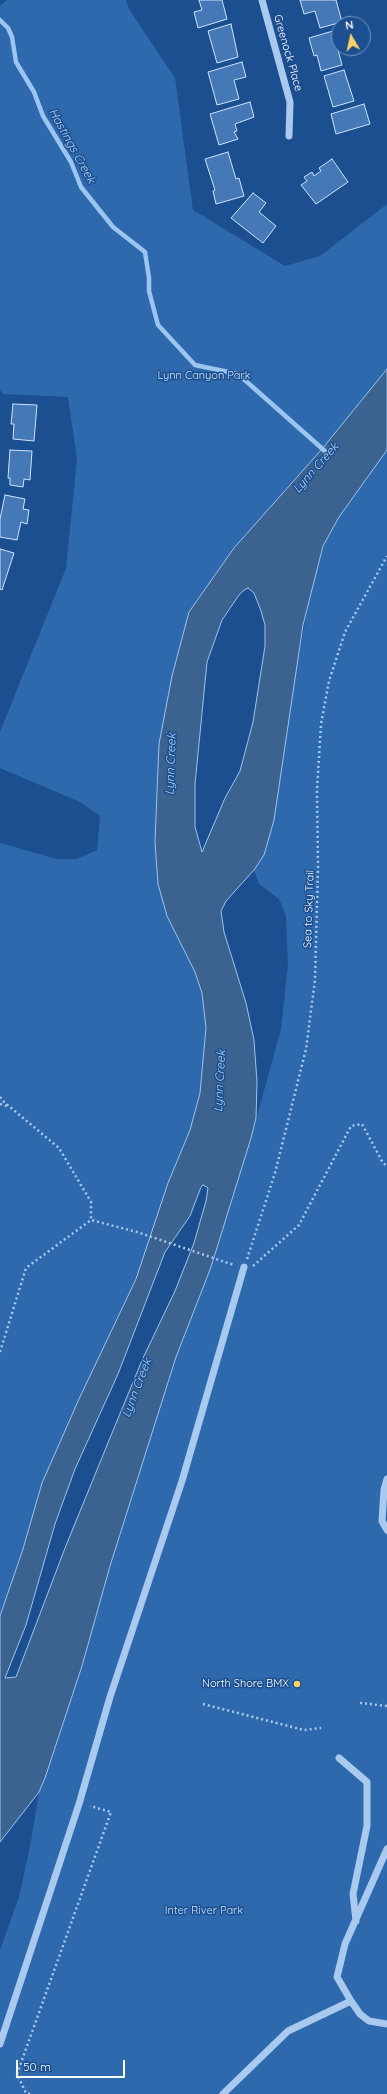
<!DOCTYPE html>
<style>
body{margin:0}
#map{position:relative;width:387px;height:2094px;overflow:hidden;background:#1b4f8f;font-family:Quicksand,sans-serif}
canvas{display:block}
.north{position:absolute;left:331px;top:16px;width:40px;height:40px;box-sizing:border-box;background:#1b4f8f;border:1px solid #7695bc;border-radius:50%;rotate:351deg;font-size:11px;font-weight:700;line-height:16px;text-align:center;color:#fff}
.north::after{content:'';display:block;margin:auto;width:14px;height:18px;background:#ffd166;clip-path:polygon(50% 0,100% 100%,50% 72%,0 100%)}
.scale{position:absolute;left:16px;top:2060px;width:109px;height:18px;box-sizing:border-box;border:2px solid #fff;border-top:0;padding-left:5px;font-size:12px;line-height:14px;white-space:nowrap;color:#fff;-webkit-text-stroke:3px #1b4f8f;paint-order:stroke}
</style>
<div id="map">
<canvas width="387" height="2094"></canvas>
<div class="north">N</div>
<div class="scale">50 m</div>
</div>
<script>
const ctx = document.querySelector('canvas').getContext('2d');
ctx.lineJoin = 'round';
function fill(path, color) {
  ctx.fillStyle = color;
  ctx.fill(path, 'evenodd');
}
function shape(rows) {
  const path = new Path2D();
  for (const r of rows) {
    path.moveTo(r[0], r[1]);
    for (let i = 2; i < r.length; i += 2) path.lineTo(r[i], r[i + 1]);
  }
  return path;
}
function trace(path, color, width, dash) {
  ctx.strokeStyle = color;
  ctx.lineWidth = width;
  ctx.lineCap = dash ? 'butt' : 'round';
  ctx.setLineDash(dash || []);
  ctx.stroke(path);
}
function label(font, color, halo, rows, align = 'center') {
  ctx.font = font + ' Quicksand,sans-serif';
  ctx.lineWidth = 3;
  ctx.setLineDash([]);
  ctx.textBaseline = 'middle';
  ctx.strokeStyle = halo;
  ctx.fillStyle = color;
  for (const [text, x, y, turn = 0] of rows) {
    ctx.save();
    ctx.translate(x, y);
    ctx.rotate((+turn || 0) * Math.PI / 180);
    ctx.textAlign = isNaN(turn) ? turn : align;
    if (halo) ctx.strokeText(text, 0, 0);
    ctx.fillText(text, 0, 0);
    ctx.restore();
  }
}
fill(shape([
 [7,0,126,0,129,9,175,78,193,210,285,266,320,256,387,204,387,369,322,449,234,548,206,588,156,802,155,842,158,884,167,916,195,972,202,993,206,1028,200,1093,190,1130,168,1183,136,1279,108,1337,23,1549,0,1616,0,843,57,859,77,859,97,850,100,816,80,802,0,768,0,732,66,568,77,459,68,397,3,394,0,390,0,6],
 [387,450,387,2094,0,2094,0,1950,19,1897,31,1841,39,1792,82,1666,110,1566,176,1357,211,1267,251,1138,281,1029,288,964,286,916,279,899,259,884,254,870,264,855,309,599,323,546,339,517]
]), '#2e69ad');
const water = shape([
 [387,369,387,450,339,517,323,546,303,625,274,820,264,855,254,870,226,901,221,911,224,932,246,1003,254,1040,257,1082,256,1118,251,1138,211,1267,176,1357,110,1566,82,1666,45,1778,39,1792,0,1842,0,1616,23,1549,42,1483,79,1399,136,1279,168,1183,190,1130,200,1093,206,1028,202,993,195,972,167,916,158,884,155,842,159,744,172,676,189,612,234,548,322,449,387,369],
 [248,588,254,593,261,611,265,625,265,646,253,722,240,771,225,798,202,852,195,827,195,784,207,662,222,620,239,595,244,590,248,588],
 [203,1185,208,1188,206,1201,194,1243,175,1291,143,1358,112,1433,65,1548,16,1677,5,1678,26,1625,55,1524,75,1469,118,1374,165,1252,190,1216,201,1187,203,1185]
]);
fill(water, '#3c6290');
trace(water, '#9cc4f0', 1);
trace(shape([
 [0,20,8,28,12,37,16,62,34,92,43,116,71,162,81,187,113,227,145,252,149,278,149,291,158,325,195,365,238,374,326,452]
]), '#9cc4f0', 4.5);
const building = shape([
 [199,0,222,0,227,19,198,28,194,12,202,10,199,0],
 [300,0,336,0,342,22,320,28,315,11,304,14,300,0],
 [231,24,238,57,217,63,208,31,231,24],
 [333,31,342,65,321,71,317,55,314,56,309,38,333,31],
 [242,62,246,77,234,80,239,99,217,105,208,72,242,62],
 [344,70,354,101,333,107,324,76,344,70],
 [250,102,254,117,235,124,237,131,234,132,238,139,219,145,210,114,250,102],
 [364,104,370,124,336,134,331,114,364,104],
 [228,152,236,179,239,178,244,196,216,204,213,191,215,190,205,159,228,152],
 [332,159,348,182,316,204,301,185,307,181,304,177,312,172,314,176,321,171,319,168,332,159],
 [253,193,266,203,259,212,276,226,263,243,231,218,253,193],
 [13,404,37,405,34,441,13,439,14,424,11,424,13,404],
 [10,450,32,451,30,480,24,479,23,487,10,485,10,478,8,478,10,450],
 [5,495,25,499,23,509,29,510,27,524,21,522,17,540,0,537,0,519,5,495],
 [0,549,14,553,2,590,0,589,0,549]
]);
fill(building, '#4478b7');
trace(building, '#cfe3fa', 1);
trace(shape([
 [0,1097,4,1102,59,1148,91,1202,91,1220],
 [0,1104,7,1106],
 [247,1259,275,1173,306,1049,315,980,318,867,317,790,321,724,329,681,345,632,387,556],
 [253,1266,299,1225,351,1126,362,1124,383,1163,387,1166],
 [0,1352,26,1268,91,1220,137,1232,234,1265],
 [360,1703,387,1706],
 [203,1704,304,1730,321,1728],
 [30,2094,26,2093,17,2074,111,1812,90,1806]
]), '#a9c9ee', 2.5, [2, 3]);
trace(shape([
 [262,0,290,102,289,136],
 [387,1479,384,1490,382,1521,387,1530],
 [339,1758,367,1782,367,1826,353,1894,356,1921],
 [351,2001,337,1977,345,1944,387,1849],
 [0,2044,79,1804,110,1697,182,1481,244,1267],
 [223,2094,288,2031,351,2001,360,2014,369,2021,387,2024]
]), '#a9c9ee', 7);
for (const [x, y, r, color] of [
 [297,1684,4,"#ffd166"]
]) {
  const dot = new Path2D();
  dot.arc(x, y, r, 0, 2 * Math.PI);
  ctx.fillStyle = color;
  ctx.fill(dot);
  trace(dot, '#1b4f8f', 1.5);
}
label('11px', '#fff', '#1b4f8f', [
 ["Greenock Place",288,53,74],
 ["Sea to Sky Trail",309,909,-88]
]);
label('11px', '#cfe3fa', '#1b4f8f', [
 ["Lynn Canyon Park",204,376],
 ["Inter River Park",204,1911]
]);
label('11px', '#fff', '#1b4f8f', [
 ["North Shore BMX",289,1684]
], 'right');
label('italic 12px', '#b5d3f5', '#1b4f8f', [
 ["Hastings Creek",72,146,61],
 ["Lynn Creek",316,468,-49],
 ["Lynn Creek",171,764,-88],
 ["Lynn Creek",220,1081,-87],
 ["Lynn Creek",137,1388,-69]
]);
</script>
